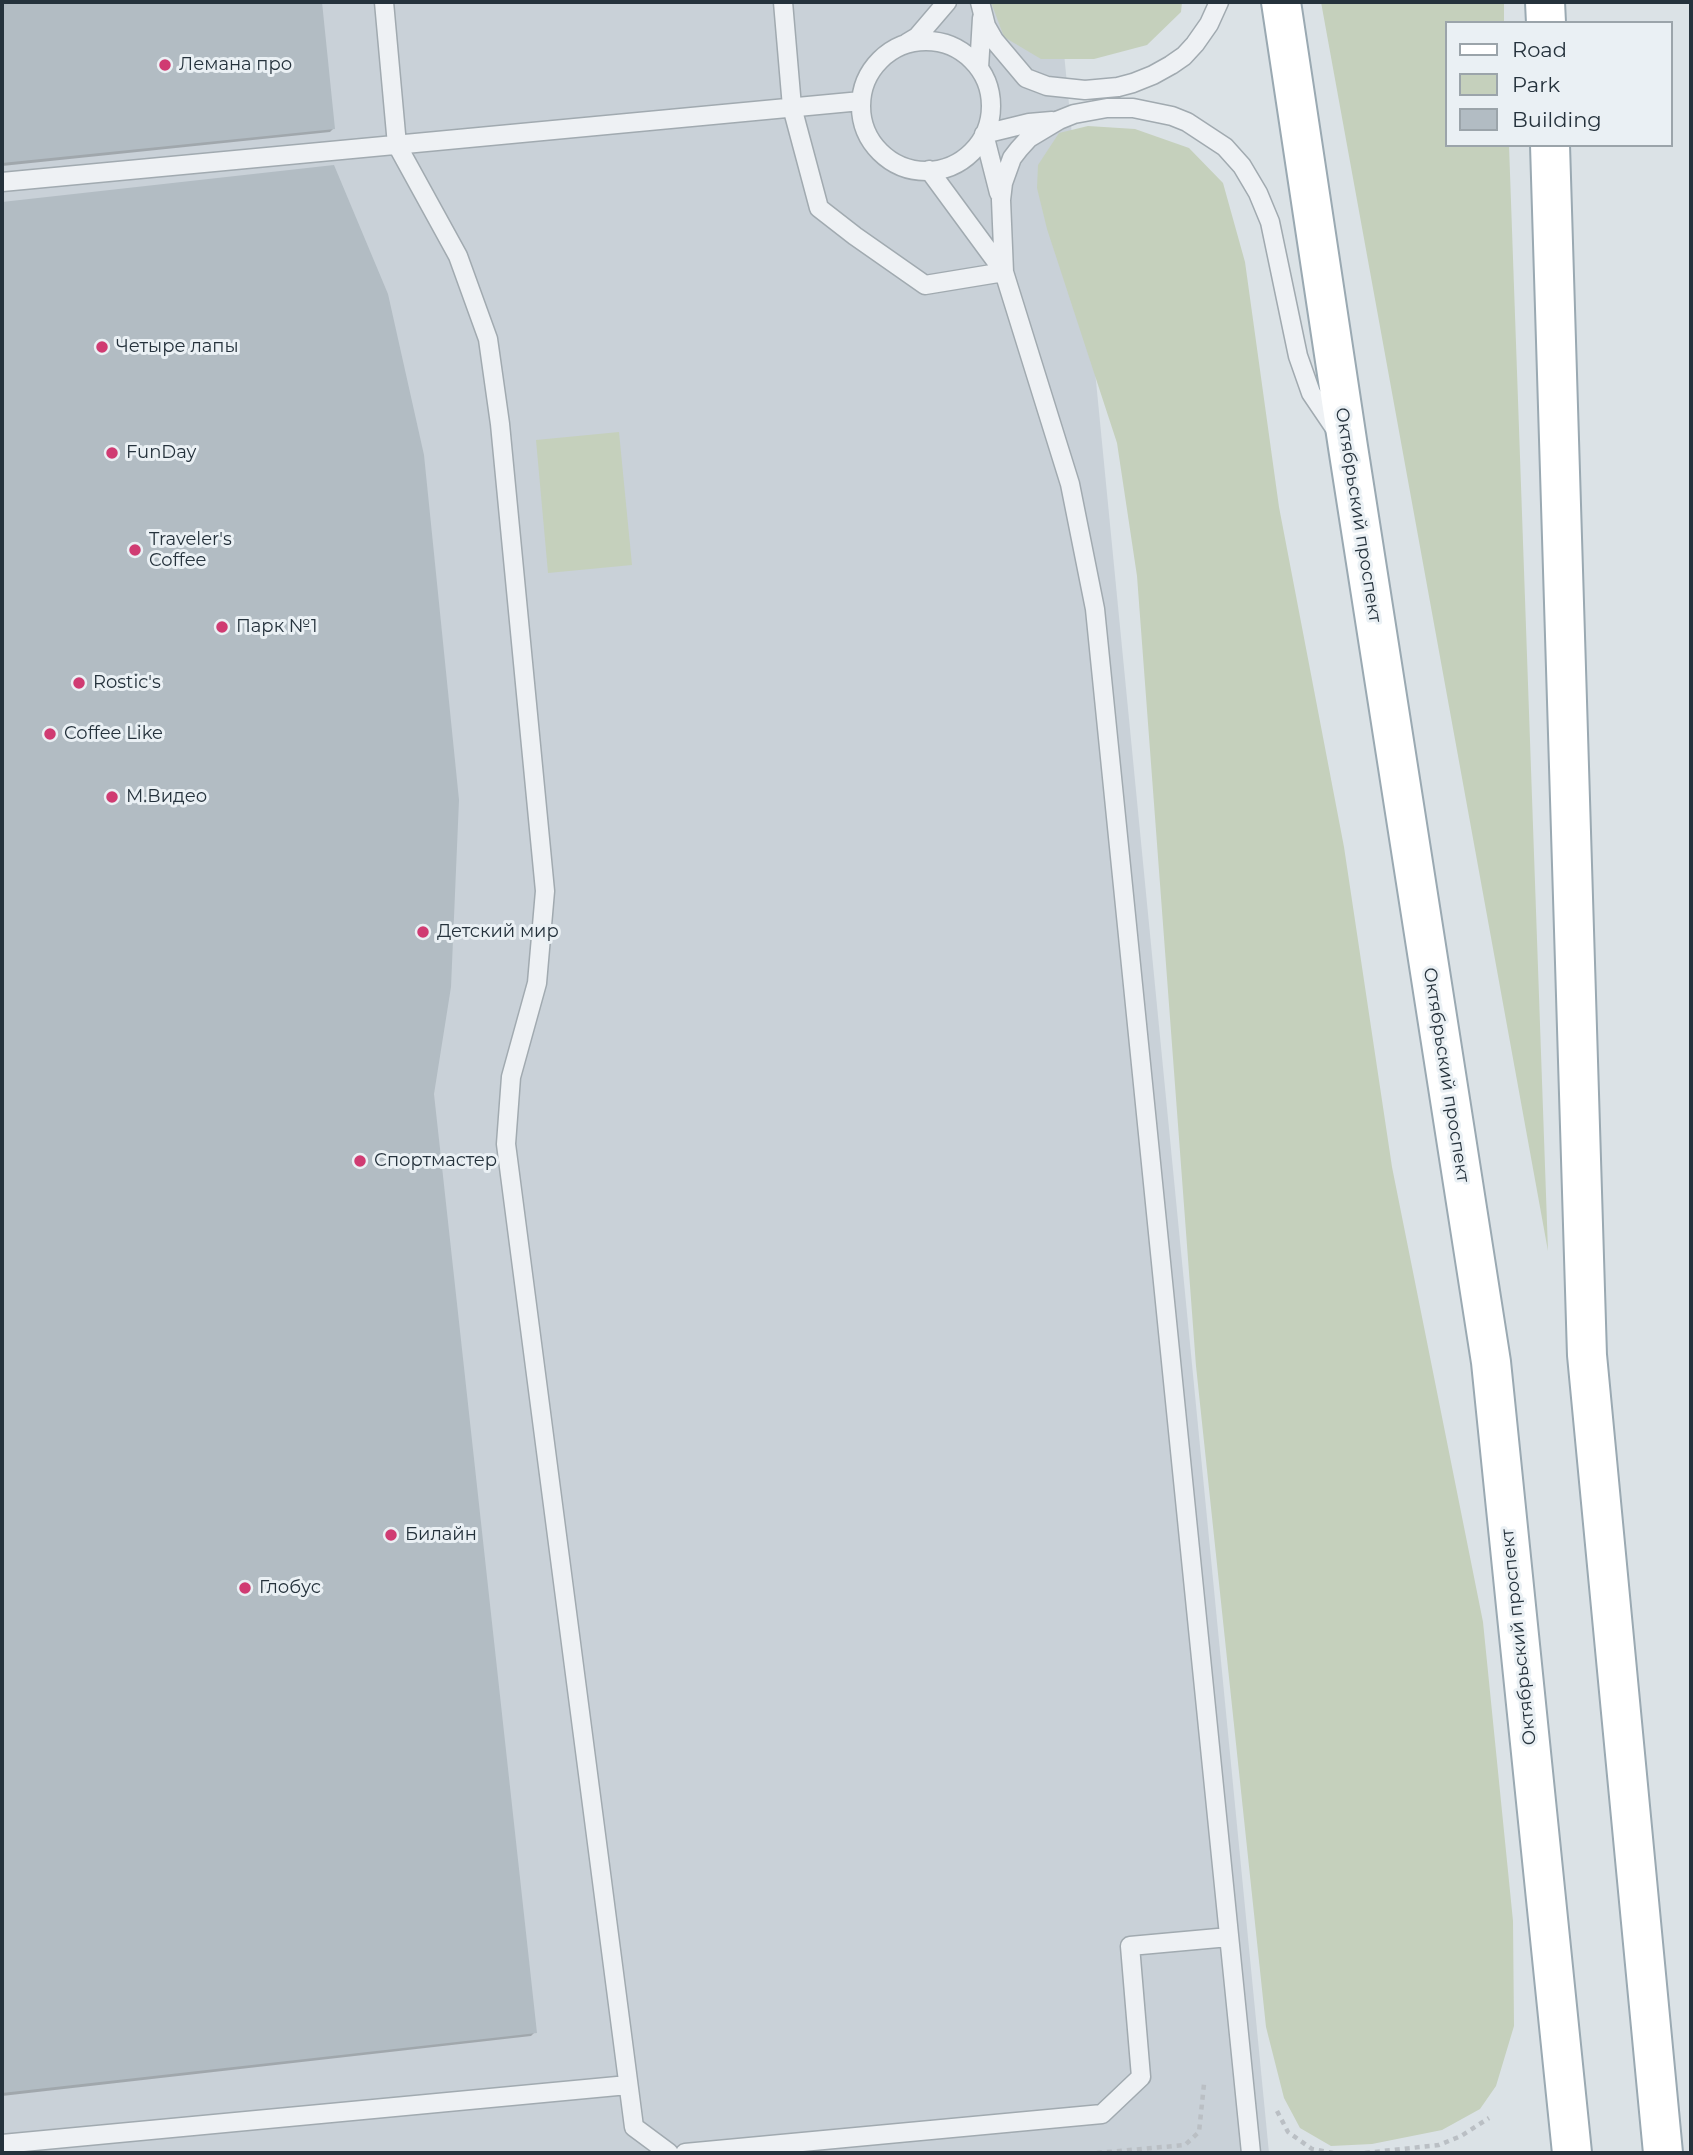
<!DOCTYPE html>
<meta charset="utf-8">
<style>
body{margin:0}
#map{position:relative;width:1693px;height:2155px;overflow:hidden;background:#dbe2e6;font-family:Montserrat,sans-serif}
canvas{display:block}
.frame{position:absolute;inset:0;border:4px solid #25323c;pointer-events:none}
.legend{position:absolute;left:1445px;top:21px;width:228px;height:126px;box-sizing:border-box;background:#eaf0f4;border:2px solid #9ba4aa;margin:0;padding:9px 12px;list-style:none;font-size:21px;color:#25323c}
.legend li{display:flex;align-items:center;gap:14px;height:35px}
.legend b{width:35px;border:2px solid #9ba4aa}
</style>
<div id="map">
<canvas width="1693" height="2155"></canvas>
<div class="frame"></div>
<ul class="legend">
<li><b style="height:9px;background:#fff"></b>Road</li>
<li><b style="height:19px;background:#c5d0bc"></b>Park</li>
<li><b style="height:19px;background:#b2bcc3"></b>Building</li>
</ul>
</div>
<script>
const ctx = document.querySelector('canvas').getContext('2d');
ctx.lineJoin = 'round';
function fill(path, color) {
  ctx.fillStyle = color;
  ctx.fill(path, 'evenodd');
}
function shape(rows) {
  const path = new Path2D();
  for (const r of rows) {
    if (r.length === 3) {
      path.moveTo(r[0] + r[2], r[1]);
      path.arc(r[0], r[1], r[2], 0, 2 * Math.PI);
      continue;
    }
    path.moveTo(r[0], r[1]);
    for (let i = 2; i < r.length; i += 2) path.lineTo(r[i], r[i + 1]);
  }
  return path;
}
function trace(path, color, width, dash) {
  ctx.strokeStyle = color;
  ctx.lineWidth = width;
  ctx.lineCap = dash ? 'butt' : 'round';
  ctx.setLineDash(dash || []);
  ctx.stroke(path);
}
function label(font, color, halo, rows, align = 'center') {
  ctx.font = font + ' Montserrat,sans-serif';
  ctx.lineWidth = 6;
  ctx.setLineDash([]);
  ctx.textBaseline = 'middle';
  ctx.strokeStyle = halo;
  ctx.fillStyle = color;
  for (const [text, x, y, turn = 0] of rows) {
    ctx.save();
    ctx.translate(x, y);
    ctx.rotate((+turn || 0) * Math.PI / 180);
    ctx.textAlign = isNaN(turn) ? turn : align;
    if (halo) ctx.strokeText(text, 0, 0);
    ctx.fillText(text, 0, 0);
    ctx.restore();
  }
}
fill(shape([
 [2,2,1059,2,1269,2153,2,2153]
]), '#c9d1d8');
fill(shape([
 [991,2,1182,2,1181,12,1147,45,1094,59,1041,59,1004,37],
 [1321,2,1504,2,1504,23,1446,23,1446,145,1509,145,1548,1251],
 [1088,126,1135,129,1189,148,1223,183,1245,262,1279,507,1344,847,1392,1167,1483,1622,1513,1921,1514,2026,1496,2086,1480,2109,1442,2130,1372,2144,1331,2146,1300,2128,1284,2098,1266,2027,1196,1366,1137,576,1117,443,1047,229,1037,188,1038,165,1059,133],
 [619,432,632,565,548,573,536,440]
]), '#c5d0bc');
fill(shape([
 [2,2,320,2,334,128,330,132,2,166],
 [332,167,535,2032,531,2036,2,2096,2,203]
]), '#0003');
fill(shape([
 [2,2,322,2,335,129,2,163],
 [334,165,388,294,424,455,459,800,451,987,434,1094,537,2033,2,2093,2,202]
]), '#b2bcc3');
const lane = shape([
 [384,2,397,145,458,256,488,339,500,424,545,891,537,983,511,1077,506,1144,634,2127,669,2153],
 [783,2,792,107,819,208,855,236,925,285,1004,272],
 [980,2,986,26,994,40,1026,78,1047,86,1085,90,1118,87,1133,83,1153,75,1171,65,1184,56,1195,44,1209,24,1219,2],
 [926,106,65],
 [907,43,917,37,947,2],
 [979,68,982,18],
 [929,170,1004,272],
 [2,182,861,101],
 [999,193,984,134,1029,123,1052,121],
 [2,2144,628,2085],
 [685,2153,1102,2114,1141,2077,1130,1946,1229,1937],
 [1251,2153,1095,609,1070,484,1004,272,1001,200,1003,183,1012,158,1019,149,1029,138,1059,120,1074,114,1107,108,1133,108,1172,116,1187,122,1225,147,1242,166,1258,193,1270,222,1298,356,1311,393,1336,430]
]);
const primary = shape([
 [1281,2,1348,447,1491,1362,1572,2153],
 [1545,2,1546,23],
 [1550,145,1587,1355,1663,2153]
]);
trace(lane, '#a1aab0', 21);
trace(primary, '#9aa9b2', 42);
trace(shape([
 [1277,2111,1288,2132,1312,2149,1333,2153],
 [1097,2153,1185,2145,1199,2132,1204,2084],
 [1365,2153,1439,2145,1461,2136,1489,2118]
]), '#babfc4', 4.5, [5, 5]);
trace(lane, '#eef1f4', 18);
trace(primary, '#fff', 38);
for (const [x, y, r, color] of [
 [165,65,7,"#d03b72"],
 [102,347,7,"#d03b72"],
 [112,453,7,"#d03b72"],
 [135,550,7,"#d03b72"],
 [222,627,7,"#d03b72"],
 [79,683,7,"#d03b72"],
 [50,734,7,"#d03b72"],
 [112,797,7,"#d03b72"],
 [423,932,7,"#d03b72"],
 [360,1161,7,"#d03b72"],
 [391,1535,7,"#d03b72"],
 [245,1588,7,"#d03b72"]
]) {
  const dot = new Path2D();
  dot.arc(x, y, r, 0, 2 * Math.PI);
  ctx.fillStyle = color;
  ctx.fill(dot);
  trace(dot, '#eaf0f4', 2.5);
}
label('18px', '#25323c', '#eaf0f4', [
 ["Лемана про",179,65],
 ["Четыре лапы",116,347],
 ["FunDay",126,453],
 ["Traveler's",149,540],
 ["Coffee",149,561],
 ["Парк №1",236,627],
 ["Rostic's",93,683],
 ["Coffee Like",64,734],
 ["М.Видео",126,797],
 ["Детский мир",437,932],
 ["Спортмастер",374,1161],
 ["Билайн",405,1535],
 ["Глобус",259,1588]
], 'left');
label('18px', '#25323c', '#eaf0f4', [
 ["Октябрьский проспект",1358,515,81],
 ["Октябрьский проспект",1446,1075,81],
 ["Октябрьский проспект",1519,1637,-96]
]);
</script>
